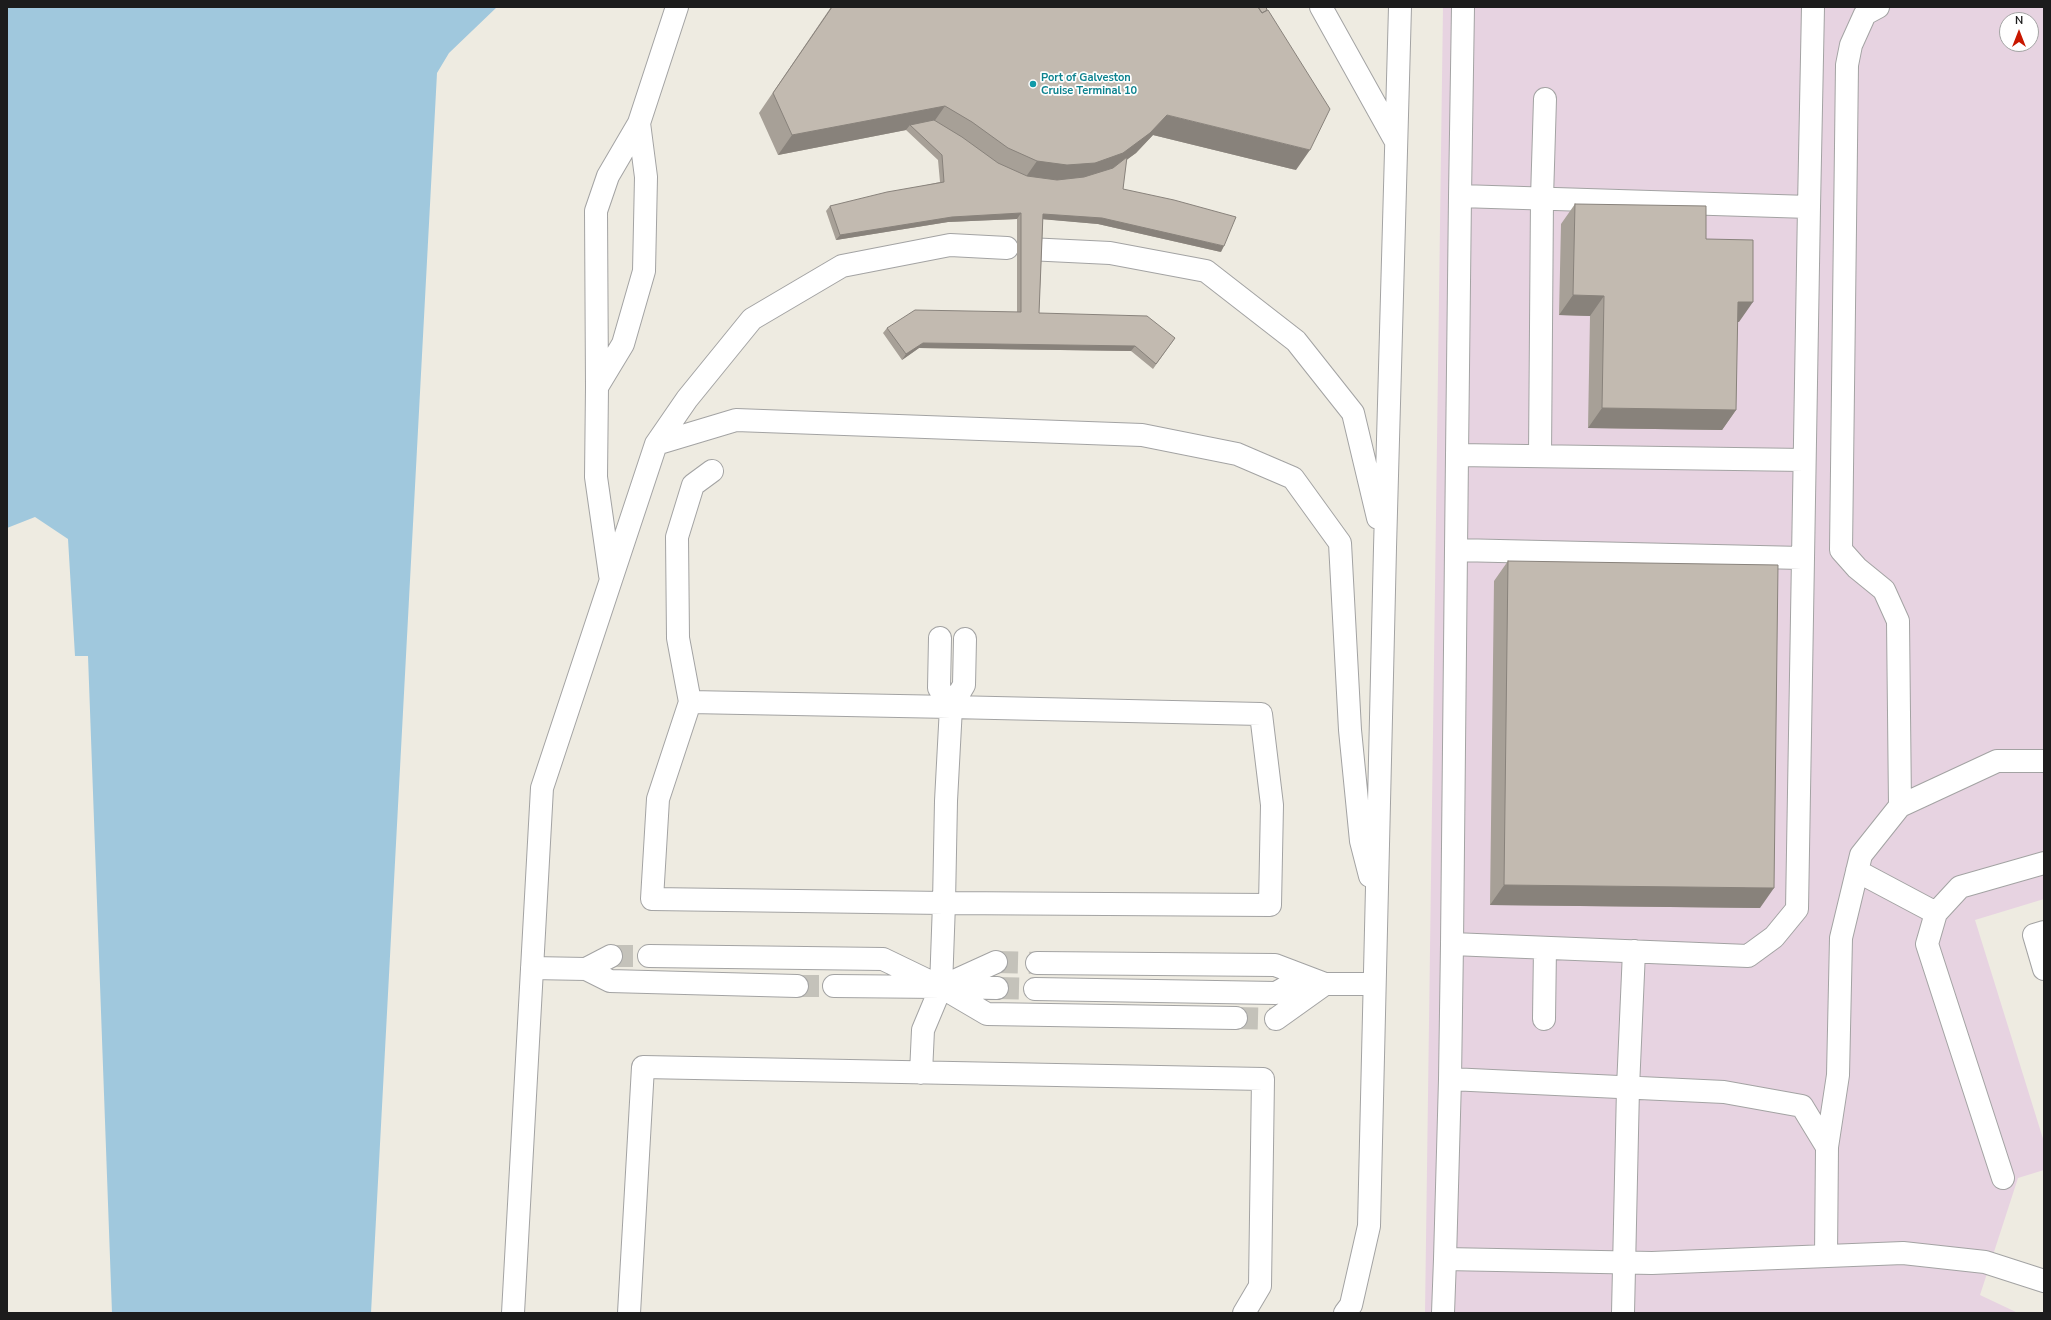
<!DOCTYPE html>
<style>
body{margin:0}
#map{position:relative;width:2051px;height:1320px;overflow:hidden;background:#eeebe1;font-family:"Nunito Sans",sans-serif}
canvas{display:block}
.frame{position:absolute;inset:0;border:8px solid #1c1c1c;pointer-events:none}
.north{position:absolute;left:1999px;top:12px;width:40px;height:40px;box-sizing:border-box;background:#fff;border:1px solid #a4a4a4;border-radius:50%;rotate:0deg;font-size:11px;font-weight:700;line-height:16px;text-align:center;color:#1c1c1c}
.north::after{content:'';display:block;margin:auto;width:14px;height:18px;background:#c81700;clip-path:polygon(50% 0,100% 100%,50% 72%,0 100%)}
</style>
<div id="map">
<canvas width="2051" height="1320"></canvas>
<div class="frame"></div>
<div class="north">N</div>
</div>
<script>
const ctx = document.querySelector('canvas').getContext('2d');
ctx.lineJoin = 'round';
function fill(path, color) {
  ctx.fillStyle = color;
  ctx.fill(path, 'evenodd');
}
function shape(rows) {
  const path = new Path2D();
  for (const r of rows) {
    path.moveTo(r[0], r[1]);
    for (let i = 2; i < r.length; i += 2) path.lineTo(r[i], r[i + 1]);
  }
  return path;
}
function trace(path, color, width, dash) {
  ctx.strokeStyle = color;
  ctx.lineWidth = width;
  ctx.lineCap = dash ? 'butt' : 'round';
  ctx.setLineDash(dash || []);
  ctx.stroke(path);
}
function label(font, color, halo, rows, align = 'center') {
  ctx.font = font + ' "Nunito Sans",sans-serif';
  ctx.lineWidth = 3.5;
  ctx.setLineDash([]);
  ctx.textBaseline = 'middle';
  ctx.strokeStyle = halo;
  ctx.fillStyle = color;
  for (const [text, x, y, turn = 0] of rows) {
    ctx.save();
    ctx.translate(x, y);
    ctx.rotate((+turn || 0) * Math.PI / 180);
    ctx.textAlign = isNaN(turn) ? turn : align;
    if (halo) ctx.strokeText(text, 0, 0);
    ctx.fillText(text, 0, 0);
    ctx.restore();
  }
}
fill(shape([
 [1443,7,2044,7,2044,899,1975,920,2044,1142,2044,1170,2018,1178,1980,1295,2018,1313,1425,1313],
 [2007,20,2031,20,2031,44,2007,44]
]), '#e7d3e1');
fill(shape([
 [7,7,497,7,449,53,437,73,371,1313,112,1313,88,656,75,656,68,539,35,517,7,528]
]), '#a0c8dd');
trace(shape([
 [611,956,649,956],
 [996,962,1037,963],
 [797,986,834,986],
 [997,988,1035,989],
 [1236,1018,1276,1019]
]), '#c4c2ba', 22, [22, 11]);
const minor = shape([
 [1321,7,1395,140],
 [1878,7,1865,14,1851,45,1847,65,1841,550,1857,568,1884,590,1898,621,1900,806],
 [639,123,677,7],
 [1460,196,1463,7],
 [1809,207,1813,7],
 [1028,249,1110,253,1206,271,1296,341,1353,413,1378,518],
 [597,387,596,211,608,176,639,123,646,177,644,271,623,344,597,387,596,477,610,575],
 [656,444,736,420,1142,435,1237,454,1293,478,1340,543,1350,730,1361,841,1370,876],
 [1457,455,1804,460],
 [1540,456,1542,198,1545,99],
 [1456,550,1802,558],
 [940,638,939,688,951,707],
 [690,702,678,638,677,537,693,485,712,471],
 [951,707,964,685,965,639],
 [1857,871,1936,913],
 [2044,932,2034,935,2044,969],
 [1452,944,1748,956,1774,937,1797,909,1809,207,1460,196,1457,455,1456,550,1452,944,1450,1079,1445,1259,1652,1263,1903,1253,1985,1262,2044,1281],
 [649,956,883,959,941,987,834,986],
 [996,962,941,987,987,1014,1236,1018],
 [1037,963,1275,965,1325,984,1276,1019],
 [532,968,586,969,610,981,797,986],
 [586,969,611,956],
 [1325,984,1374,984],
 [948,987,997,988],
 [1035,989,1276,993,1304,977],
 [1544,1019,1545,948],
 [921,1073,923,1030,941,987,944,903,946,801,951,707,690,702,658,799,652,899,944,903,1270,905,1272,805,1261,714,951,707],
 [1450,1079,1724,1092,1802,1106,1827,1147,1826,1256],
 [1827,1147,1838,1075,1841,938,1861,855,1900,806,1997,761,2044,761],
 [2003,1178,1927,944,1936,913,1960,887,2044,863],
 [513,1313,542,788,656,444,687,399,752,319,842,266,950,245,1007,248],
 [629,1313,643,1067,1263,1079,1260,1286,1244,1313],
 [1345,1313,1351,1305,1369,1226,1385,548,1400,7],
 [1443,1313,1445,1259],
 [1623,1313,1628,1088,1634,951]
]);
trace(minor, '#a3a3a3', 24);
trace(minor, '#fff', 22);
fill(shape([
 [831,7,1296,170,1153,135,1136,153,1126,160,1123,189,1221,252,1098,224,1043,219,1039,313,1175,338,1153,369,1131,351,919,348,902,360,883,333,887,328,1017,312,1017,219,948,222,836,240,826,211,830,206,940,182,938,160,906,130,778,155,759,113],
 [1575,204,1706,239,1739,322,1737,322,1736,410,1722,430,1588,428,1590,316,1559,315,1561,224],
 [1508,561,1760,908,1490,905,1494,581]
]), '#a7a097');
fill(shape([
 [945,106,931,126,910,125,906,130,778,155,792,135],
 [1167,115,1310,150,1296,170,1153,135,1136,153,1109,173,1081,183,1023,181,1037,161],
 [1021,213,1017,219,948,222,836,240,840,235,952,217],
 [1043,214,1102,218,1224,246,1221,252,1098,224,1040,219],
 [1573,295,1604,296,1590,316,1559,315],
 [1738,302,1753,302,1739,322,1724,322],
 [923,343,1135,346,1131,351,919,348,902,360,906,354],
 [1602,408,1736,410,1722,430,1588,428],
 [1504,885,1774,888,1760,908,1490,905]
]), '#88827b');
const building = shape([
 [832,7,1258,7,1262,13,1268,10,1330,109,1310,150,1167,115,1150,133,1123,153,1095,163,1067,165,1037,161,1008,148,972,122,945,106,792,135,773,93,832,7],
 [1258,7,1266,7,1267,10,1262,13,1258,7],
 [934,120,962,137,998,163,1027,176,1057,180,1084,177,1113,168,1127,157,1123,189,1174,200,1236,217,1224,246,1102,218,1043,214,1039,313,1147,316,1175,338,1156,364,1135,346,923,343,906,354,887,328,915,310,1021,312,1021,213,952,217,840,235,830,206,887,192,944,182,942,155,910,125,934,120],
 [1575,204,1706,206,1706,239,1753,240,1753,302,1738,302,1736,410,1602,408,1604,296,1573,295,1575,204],
 [1508,561,1778,565,1774,888,1504,885,1508,561]
]);
fill(building, '#c2bab0');
trace(building, '#88827b', 1);
for (const [x, y, r, color] of [
 [1033,84,4,"#0f9aa8"]
]) {
  const dot = new Path2D();
  dot.arc(x, y, r, 0, 2 * Math.PI);
  ctx.fillStyle = color;
  ctx.fill(dot);
  trace(dot, '#fff', 1.5);
}
label('bold 11px', '#0d838f', '#fff', [
 ["Port of Galveston",1041,78],
 ["Cruise Terminal 10",1041,91]
], 'left');
</script>
